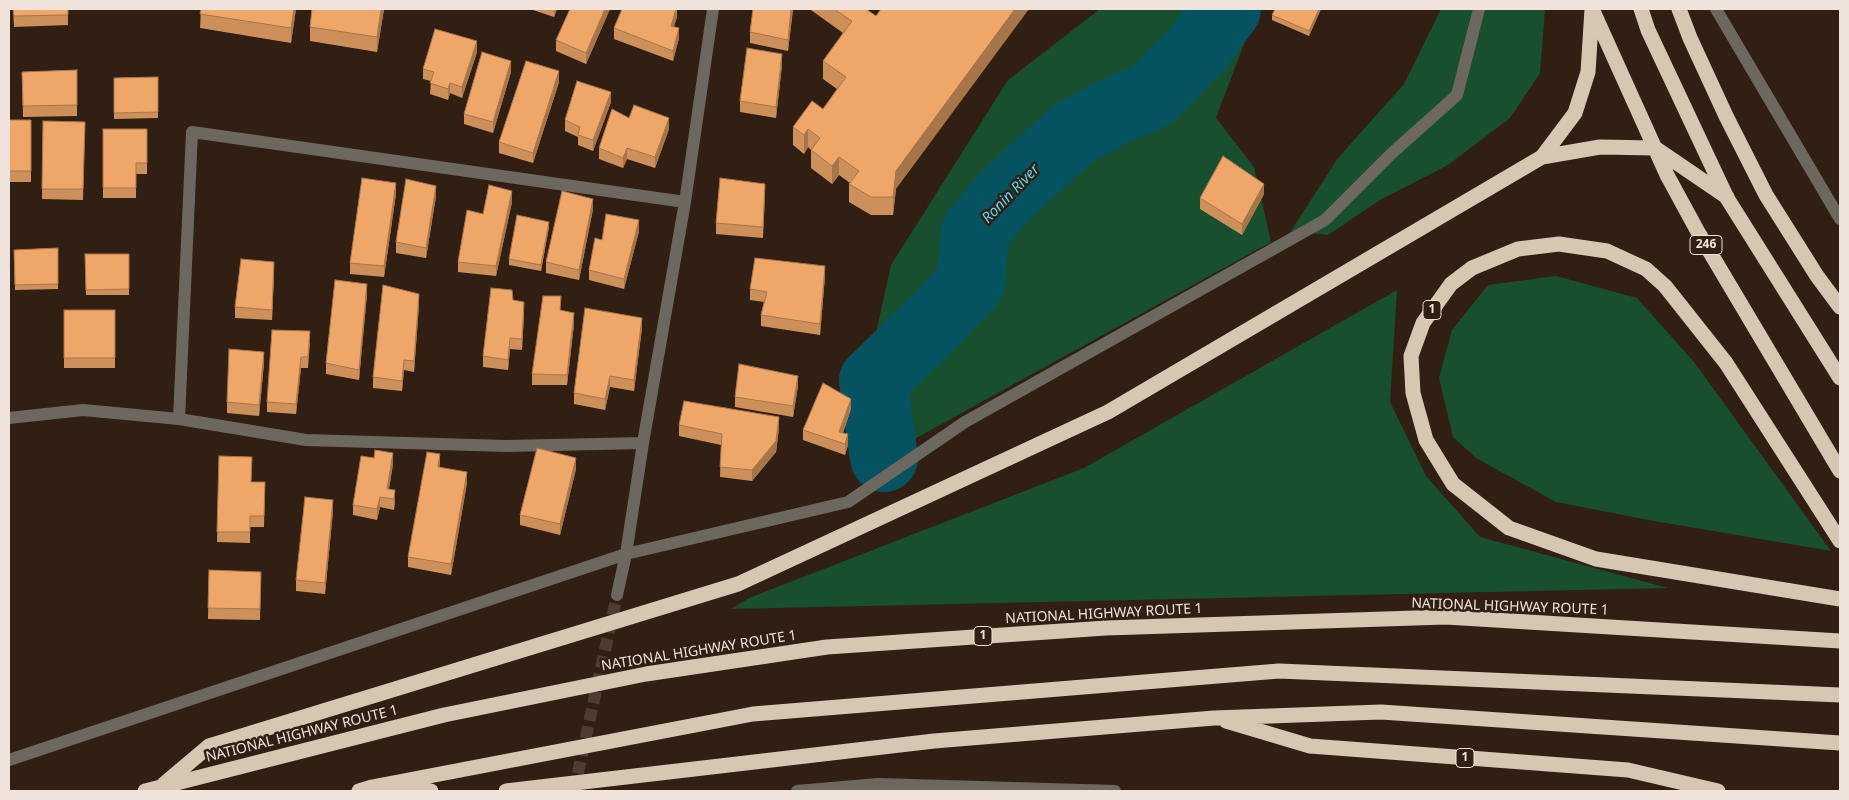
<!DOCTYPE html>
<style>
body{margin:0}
#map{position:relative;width:1849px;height:800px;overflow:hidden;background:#311f14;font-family:"Noto Sans",sans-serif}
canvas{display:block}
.frame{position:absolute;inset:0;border:10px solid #f0e3dc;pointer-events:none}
</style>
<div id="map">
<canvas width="1849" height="800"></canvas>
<div class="frame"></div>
</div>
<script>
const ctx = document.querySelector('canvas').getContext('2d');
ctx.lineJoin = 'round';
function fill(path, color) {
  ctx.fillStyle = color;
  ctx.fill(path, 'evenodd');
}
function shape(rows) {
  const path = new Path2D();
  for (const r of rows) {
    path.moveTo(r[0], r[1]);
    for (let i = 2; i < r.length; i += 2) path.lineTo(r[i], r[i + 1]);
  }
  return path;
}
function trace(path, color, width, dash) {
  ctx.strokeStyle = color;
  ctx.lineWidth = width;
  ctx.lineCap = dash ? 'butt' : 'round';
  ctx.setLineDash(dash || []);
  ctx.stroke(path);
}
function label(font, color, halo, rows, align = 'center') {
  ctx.font = font + ' "Noto Sans",sans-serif';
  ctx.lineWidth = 5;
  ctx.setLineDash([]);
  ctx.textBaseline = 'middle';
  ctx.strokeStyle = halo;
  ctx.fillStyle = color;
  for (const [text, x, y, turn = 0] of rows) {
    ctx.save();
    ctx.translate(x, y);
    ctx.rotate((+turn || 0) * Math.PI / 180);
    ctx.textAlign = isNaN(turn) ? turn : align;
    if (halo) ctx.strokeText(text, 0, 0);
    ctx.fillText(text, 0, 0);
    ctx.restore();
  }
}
fill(shape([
 [1100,9,1257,9,1216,118,1254,167,1271,242,902,446,869,365,891,265,1008,80],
 [1441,9,1545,9,1540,73,1510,118,1448,165,1380,200,1328,235,1291,231,1338,158,1404,84],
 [1556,276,1637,298,1694,362,1831,551,1654,521,1556,502,1476,458,1453,437,1439,378,1452,330,1488,285],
 [1397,290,1390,402,1426,476,1480,537,1668,588,731,609,749,598,1084,468]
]), '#184f2f');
trace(shape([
 [884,458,873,381,935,321,971,282,975,232,1002,199,1072,134,1111,113,1152,95,1197,49,1227,9]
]), '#055360', 68);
trace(shape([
 [574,791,617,595]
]), '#4e3c32', 12, [12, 6]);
trace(shape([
 [1716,9,1840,219],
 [9,418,83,410,179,419,306,440,506,446,643,443],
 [179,419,192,132,685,202],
 [617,595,626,554,643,443,685,202,713,9],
 [9,760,626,554,848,502,965,422,1325,220,1391,154,1457,95,1479,9],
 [797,791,878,784,1115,791]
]), '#6d685f', 12);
trace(shape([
 [1641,9,1648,30,1727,198,1840,378],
 [1679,9,1690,38,1726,116,1766,195,1817,276,1840,307],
 [1593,11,1667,175,1698,232,1840,471],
 [1542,157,1600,147,1655,148,1727,197],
 [1840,541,1726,363,1665,286,1646,269,1607,251,1559,244,1518,249,1472,268,1451,284,1423,323,1411,356,1413,393,1426,440,1453,484,1509,528,1596,559,1840,599],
 [1226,721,1310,746,1628,770,1718,791],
 [164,784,209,746,738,584,1108,412,1542,157,1575,113,1588,72,1592,9],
 [392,789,431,791],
 [145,791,444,715,646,674,827,647,1106,628,1446,617,1840,641],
 [359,791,372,787,753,714,1279,671,1840,695],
 [506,791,934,741,1214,718,1381,712,1840,743]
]), '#d5c7b2', 15);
fill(shape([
 [13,9,68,9,68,25,14,27],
 [201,9,296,9,291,43,200,28],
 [312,9,384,9,377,52,310,41,310,27],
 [530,9,557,9,554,17],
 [610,9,586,64,556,51,556,40],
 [677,9,677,17,674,26,679,38,673,61,614,39,614,28],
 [753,9,793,9,788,51,750,43,750,32],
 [811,9,866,9,896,189,893,215,871,215,849,202,849,184,850,183,839,175,832,184,811,168,811,150,808,147,804,154,793,145,793,127,823,109,837,89,823,79,823,61,843,33,811,10],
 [1321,9,1309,36,1272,20,1272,15],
 [477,52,462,98,450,93,448,100,430,94,431,81,423,79,423,69],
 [782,65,776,118,740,112,740,101],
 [77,70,77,116,23,117,22,72],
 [511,72,493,133,464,124,464,114],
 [158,77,158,118,114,119,114,78],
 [559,82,533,163,499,153,499,142],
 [611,102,593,151,578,145,578,137,565,131,565,120],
 [629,118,669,129,655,168,627,159,623,168,599,159,599,148],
 [9,120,31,120,31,182,9,182],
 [43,121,85,122,83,200,42,199],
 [103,129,147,129,147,174,136,174,136,198,103,198],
 [396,194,384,277,350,274,350,263],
 [1264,194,1242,235,1200,209,1200,198],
 [765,195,763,238,716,234,716,223],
 [436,196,426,258,396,253,396,242],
 [512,202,496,276,458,272,458,262,483,214],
 [593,209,579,280,546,273,546,262],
 [549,227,541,271,509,265,509,259],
 [639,231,624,289,589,280,589,270,602,240],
 [58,248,58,289,15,290,14,250],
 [85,254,129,254,129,295,86,295],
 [274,273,272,320,235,318,235,307],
 [825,276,820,335,761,326,761,315,764,302,750,300,750,289],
 [367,294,359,380,326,374,326,363],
 [513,300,524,313,522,350,510,349,508,370,483,367,483,356],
 [419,305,414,372,404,370,402,391,373,388,373,377],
 [64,310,115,310,115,368,64,368],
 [561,310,574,324,567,385,532,385,532,374],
 [642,328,634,391,610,387,605,410,574,404,574,393],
 [310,342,308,368,301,368,296,414,267,412,267,402],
 [264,363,259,416,227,413,227,402],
 [798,386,793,417,735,407,735,397],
 [851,409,843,433,848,445,845,455,803,440,803,430],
 [679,425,779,428,776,452,752,481,720,477,721,445,679,436],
 [219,456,252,468,251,482,265,482,264,527,250,527,250,543,217,542],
 [374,458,393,464,389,489,395,501,394,510,380,507,377,520,353,515,353,505],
 [440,465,440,468,467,483,451,575,408,567,408,557],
 [576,469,560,535,520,525,520,515],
 [333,511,325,594,296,591,296,580],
 [209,570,261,572,260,620,208,619]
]), '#ce905a');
fill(shape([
 [294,9,296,9,291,43,291,28],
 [381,9,384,9,377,52,377,37],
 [554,9,557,9,554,17],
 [605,9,610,9,586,64,586,53],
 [676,9,677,17,671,36,671,26],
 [791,9,793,9,788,51,788,40],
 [1015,9,1029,9,896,189,893,215,893,197,896,171],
 [1319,9,1321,9,1309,36,1309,31],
 [679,28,679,38,673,61,673,51],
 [477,41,477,52,462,98,462,87],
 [782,54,782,65,776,118,776,107],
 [511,61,511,72,493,133,493,122],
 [559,71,559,82,533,163,533,153],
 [450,83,450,93,448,100,448,89],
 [611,92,611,102,593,151,593,140],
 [669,118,669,129,655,168,655,157],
 [808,129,808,147,804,154,804,135],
 [627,148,627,159,623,168,623,158],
 [839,157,839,175,832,184,832,166],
 [396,183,396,194,384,277,384,266],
 [1264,184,1264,194,1242,235,1242,224],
 [436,186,436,196,426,258,426,248],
 [512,191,512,202,496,276,496,266],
 [593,199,593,209,579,280,579,270],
 [639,220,639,231,624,289,624,279],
 [549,222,549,227,541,271,541,265],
 [274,262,274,273,272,320,272,310],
 [825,266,825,276,820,335,820,324],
 [367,284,367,294,359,380,359,370],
 [419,294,419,305,414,372,414,361],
 [524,302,524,313,522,350,522,339],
 [574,313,574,324,567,385,567,375],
 [642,318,642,328,634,391,634,380],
 [510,338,510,349,508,370,508,360],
 [264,352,264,363,259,416,259,405],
 [301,357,301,368,296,414,296,404],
 [404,360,404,370,402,391,402,381],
 [610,376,610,387,605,410,605,399],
 [798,376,798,386,793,417,793,406],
 [851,399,851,409,839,443,839,432],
 [779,417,779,428,776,452,752,481,752,470],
 [848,434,848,445,845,455,845,444],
 [393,453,393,464,387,500,387,489],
 [440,454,440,465,438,478,438,467],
 [576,458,576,469,560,535,560,524],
 [467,472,467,483,451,575,451,564],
 [395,490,395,501,394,510,394,499],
 [380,497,380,507,377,520,377,509],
 [333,500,333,511,325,594,325,583]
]), '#a7754a');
const building = shape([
 [13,9,68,9,68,15,14,16,13,9],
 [201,9,294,9,291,28,200,14,201,9],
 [312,9,381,9,377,37,310,27,312,9],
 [570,9,605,9,586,53,556,40,570,9],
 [622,9,676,9,671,26,679,28,673,51,614,28,622,9],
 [753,9,791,9,788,40,750,32,753,9],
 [834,9,866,9,876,16,881,9,1015,9,896,171,893,197,871,197,849,184,859,171,839,157,832,166,811,150,820,138,808,129,804,135,793,127,812,101,823,109,846,77,823,61,852,21,834,9],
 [1275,9,1319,9,1309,31,1272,15,1275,9],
 [435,29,477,41,462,87,450,83,448,89,430,83,434,72,423,69,435,29],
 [747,48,782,54,776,107,740,101,747,48],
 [482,52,511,61,493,122,464,114,482,52],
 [526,61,559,71,533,153,499,142,526,61],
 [77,70,77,105,23,106,22,72,77,70],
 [158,77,158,112,114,113,114,78,158,77],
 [577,81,611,92,593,140,578,135,580,127,565,120,577,81],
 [634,105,669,118,655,157,627,148,623,158,599,148,612,109,629,118,634,105],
 [9,120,31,120,31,171,9,171,9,120],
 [43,121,85,122,83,189,42,189,43,121],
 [103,129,147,129,147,163,136,163,136,188,103,188,103,129],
 [1223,156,1264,184,1242,224,1200,198,1223,156],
 [362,178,396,183,384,266,350,263,362,178],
 [720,178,765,184,763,227,716,223,720,178],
 [406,179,436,186,426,248,396,242,406,179],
 [489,185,512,191,496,266,458,262,467,210,483,214,489,185],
 [562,191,593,199,579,270,546,262,562,191],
 [606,214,639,220,624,279,589,270,595,238,602,240,606,214],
 [517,215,549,222,541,265,509,259,517,215],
 [58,248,58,284,15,285,14,250,58,248],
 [85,254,129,254,129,289,86,290,85,254],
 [755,258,825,266,820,324,761,315,767,292,750,289,755,258],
 [241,259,274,262,272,310,235,307,241,259],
 [335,280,367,284,359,370,326,363,335,280],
 [383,285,419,294,414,361,404,360,402,381,373,377,383,285],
 [491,288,512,290,513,300,524,302,522,339,510,338,508,360,483,356,491,288],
 [543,296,561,296,560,310,574,313,567,375,532,374,543,296],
 [585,308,642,318,634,380,610,376,605,399,574,393,585,308],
 [64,310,115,310,115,358,64,358,64,310],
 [272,330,310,331,308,357,301,357,296,404,267,402,272,330],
 [229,349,264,352,259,405,227,402,229,349],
 [739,364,798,376,793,406,735,397,739,364],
 [823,383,851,399,839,432,848,434,845,444,803,430,823,383],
 [684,401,779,417,776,441,752,470,720,467,722,434,679,425,684,401],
 [537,448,576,458,560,524,520,515,537,448],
 [375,450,393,453,387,489,395,490,394,499,380,497,377,509,353,505,361,456,374,458,375,450],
 [427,452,440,454,438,467,467,472,451,564,408,557,427,452],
 [219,456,252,457,251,482,265,482,264,516,250,516,250,532,217,532,219,456],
 [305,497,333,500,325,583,296,580,305,497],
 [209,570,261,572,260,609,208,608,209,570]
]);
fill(building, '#efa769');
trace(building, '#a7754a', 1);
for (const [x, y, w] of [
 [1706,245,32],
 [1432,310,18],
 [983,636,18],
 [1465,758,18]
]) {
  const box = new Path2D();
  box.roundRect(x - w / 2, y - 9.5, w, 19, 4);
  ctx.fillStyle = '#311f14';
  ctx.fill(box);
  trace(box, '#f0e3dc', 1);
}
label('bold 12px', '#f0e3dc', null, [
 ["246",1706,245],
 ["1",1432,310],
 ["1",983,636],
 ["1",1465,758]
]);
label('14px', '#f0e3dc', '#311f14', [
 ["NATIONAL HIGHWAY ROUTE 1",1510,607,2],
 ["NATIONAL HIGHWAY ROUTE 1",1104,614,-3],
 ["NATIONAL HIGHWAY ROUTE 1",699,651,-9],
 ["NATIONAL HIGHWAY ROUTE 1",302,734,-14]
]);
label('italic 15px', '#56d6f0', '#311f14', [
 ["Ronin River",1011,194,-46]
]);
</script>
